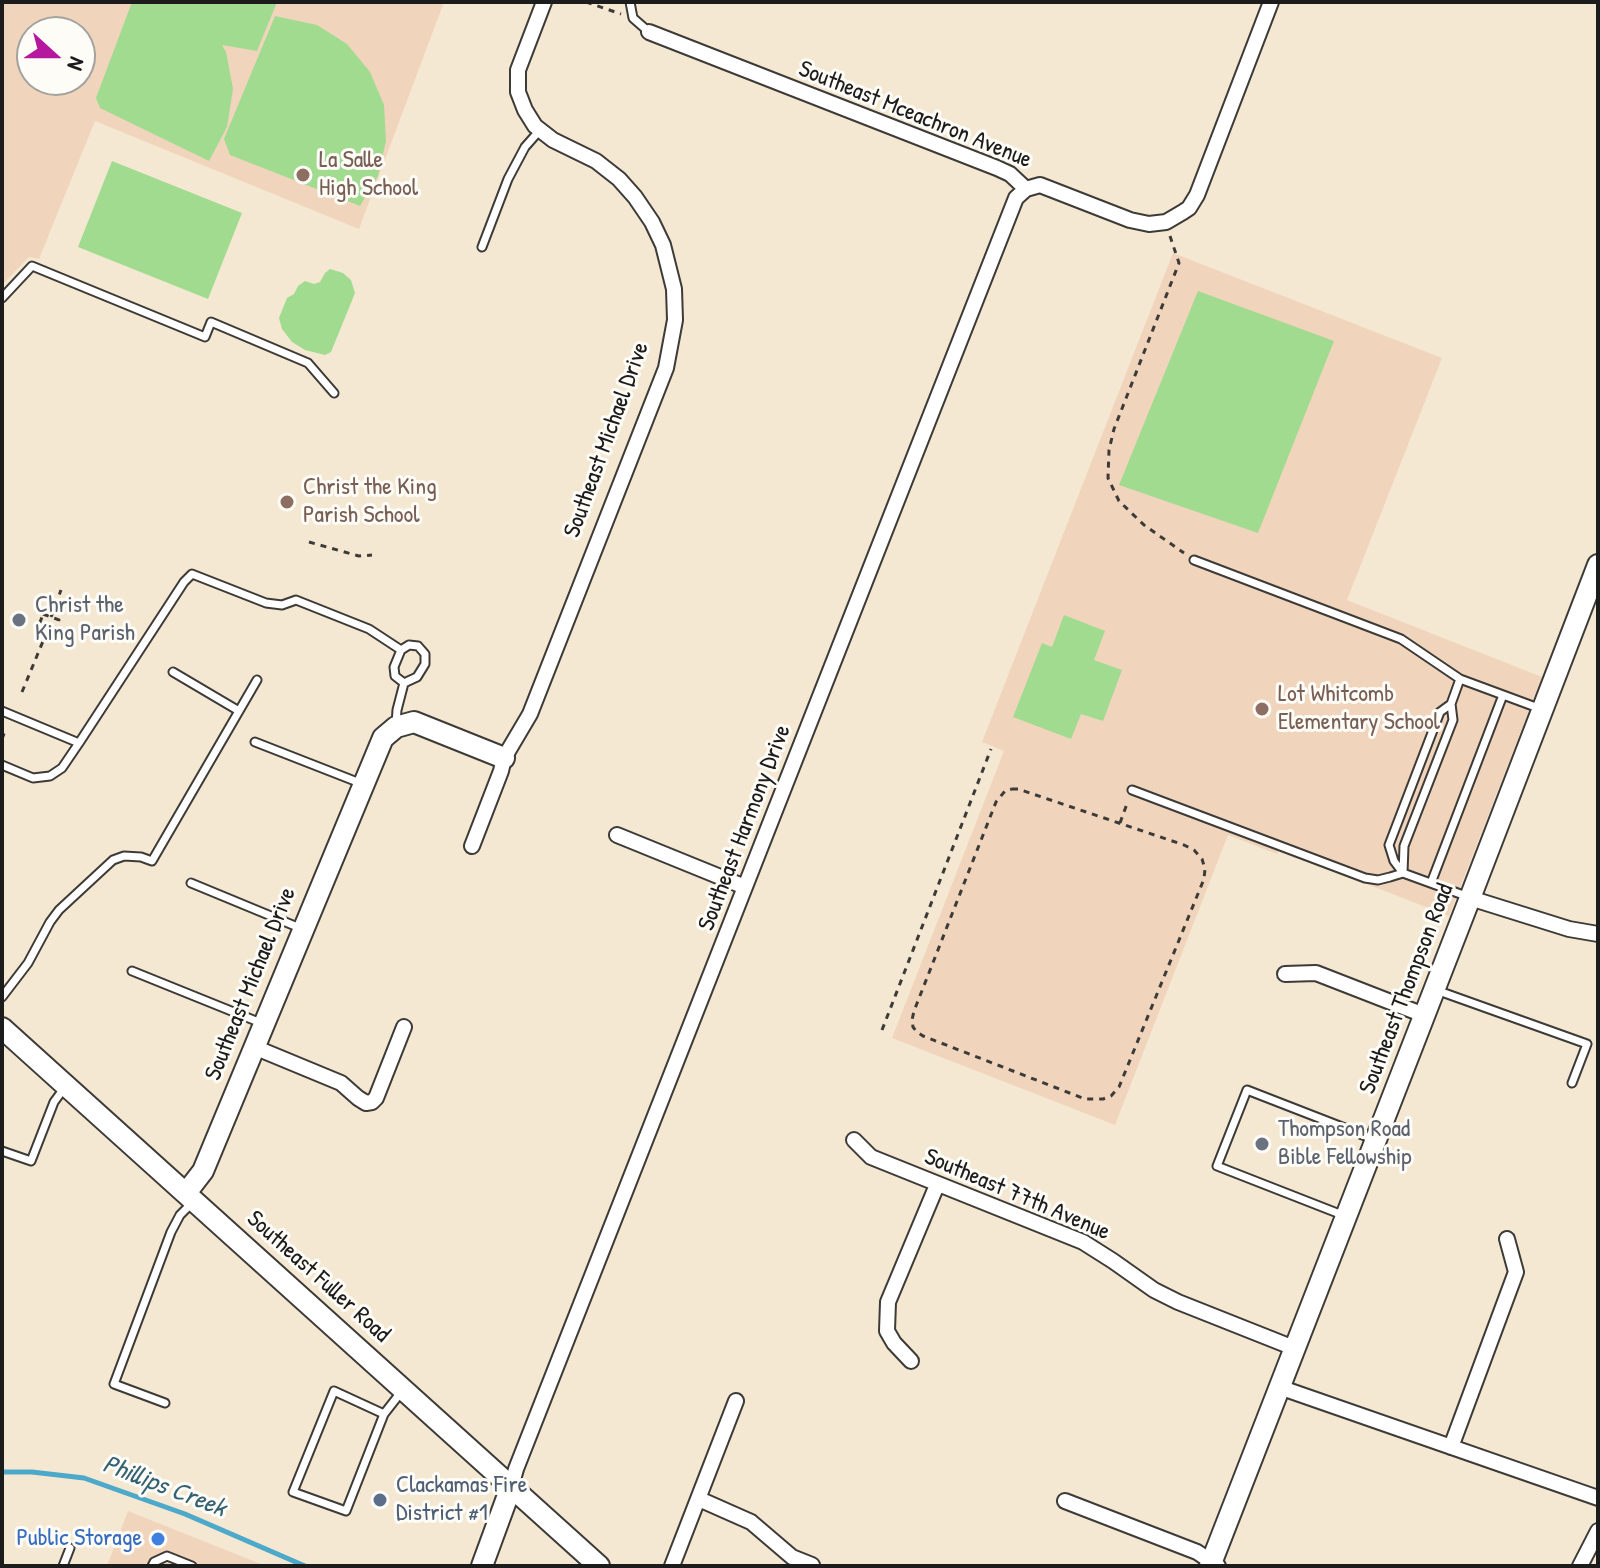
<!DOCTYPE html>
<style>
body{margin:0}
#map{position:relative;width:1600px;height:1568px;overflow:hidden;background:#f5e8d2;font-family:"Patrick Hand",sans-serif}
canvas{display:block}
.frame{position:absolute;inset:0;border:4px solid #1c1c1c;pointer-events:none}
.north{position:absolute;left:16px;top:16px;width:80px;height:80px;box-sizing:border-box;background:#fdfcf7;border:2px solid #a3a29f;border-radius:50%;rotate:111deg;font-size:22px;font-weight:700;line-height:32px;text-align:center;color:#1c1c1c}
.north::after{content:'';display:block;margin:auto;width:28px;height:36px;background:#b5179e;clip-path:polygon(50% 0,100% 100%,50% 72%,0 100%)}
</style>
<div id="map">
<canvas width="1600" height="1568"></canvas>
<div class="frame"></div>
<div class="north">N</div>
</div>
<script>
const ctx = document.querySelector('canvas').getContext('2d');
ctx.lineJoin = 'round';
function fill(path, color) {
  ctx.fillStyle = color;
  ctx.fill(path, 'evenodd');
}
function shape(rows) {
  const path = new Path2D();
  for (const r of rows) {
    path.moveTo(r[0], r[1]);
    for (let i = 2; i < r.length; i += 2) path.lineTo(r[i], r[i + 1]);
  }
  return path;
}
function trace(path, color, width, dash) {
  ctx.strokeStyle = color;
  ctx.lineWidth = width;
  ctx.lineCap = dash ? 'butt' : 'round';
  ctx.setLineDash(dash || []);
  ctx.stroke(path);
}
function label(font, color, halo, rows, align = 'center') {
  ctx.font = font + ' "Patrick Hand",sans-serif';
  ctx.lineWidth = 6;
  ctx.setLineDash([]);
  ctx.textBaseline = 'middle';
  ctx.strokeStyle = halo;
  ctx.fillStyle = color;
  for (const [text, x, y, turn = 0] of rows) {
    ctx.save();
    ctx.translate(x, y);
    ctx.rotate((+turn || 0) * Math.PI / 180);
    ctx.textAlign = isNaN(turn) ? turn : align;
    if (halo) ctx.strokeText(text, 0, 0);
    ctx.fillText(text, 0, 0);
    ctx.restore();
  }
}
fill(shape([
 [2,2,444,2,359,229,95,121,39,259,29,257,2,285],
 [32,32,80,32,80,80,32,80],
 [1173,253,1442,358,1347,600,1542,677,1449,916,1279,850,1277,854,1228,835,1115,1125,892,1038,1004,751,982,742],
 [128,1511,266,1566,107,1566]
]), '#f0d5bc');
fill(shape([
 [132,2,277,2,257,51,222,45,226,52,233,89,227,127,209,161,100,108,96,98],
 [275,16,317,25,347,44,370,72,384,105,386,141,378,176,360,206,230,155,224,139],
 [112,161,242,213,208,299,78,247],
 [330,269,343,273,351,280,355,293,331,352,325,355,305,350,292,342,282,329,279,318,287,298,294,294,298,286,305,281,314,284,320,282,325,273],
 [1198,291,1334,341,1258,533,1119,485],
 [1064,615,1105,631,1094,660,1122,670,1103,721,1081,714,1071,739,1013,717,1042,643,1052,647]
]), '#a0db8f');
trace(shape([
 [2,1472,32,1472,84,1478,185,1514,305,1566]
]), '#4ca9ca', 5);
const lane = shape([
 [630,2,633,18,649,32],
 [482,247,508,179,525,147,540,130],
 [2,298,32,266,205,337,211,322,308,363,334,393],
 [1194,560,1401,639,1460,679],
 [409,645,418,646,425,654,425,664,417,677,404,683,395,676,394,667,401,650,409,645],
 [173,672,239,711],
 [2,711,79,743,184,582,192,574,266,603,282,605,296,600,369,629,401,650],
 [396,724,397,710,404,683],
 [255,742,360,783],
 [2,765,33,778,50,776,62,768,79,743],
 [1132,790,1365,878,1378,880,1390,877,1403,873,1404,846,1453,720,1451,704],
 [191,883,300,928],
 [1431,883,1503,695],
 [1466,896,1403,873,1394,861,1389,845,1440,712,1451,704,1460,679,1541,709],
 [132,971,261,1023],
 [1436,990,1587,1044,1572,1083],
 [2,997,28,963,50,922,59,910,113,860,124,856,141,857,152,861,257,680],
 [2,1151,31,1161,54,1102,65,1087],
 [1345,1216,1217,1166,1247,1090,1373,1139],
 [165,1403,114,1384,171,1232,180,1215,193,1202],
 [384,1414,334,1391,293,1492,346,1511,384,1414,402,1391],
 [63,1566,70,1548],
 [152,1566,154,1562,167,1556,192,1566]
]);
const street = shape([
 [649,32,997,168,1010,174,1026,189],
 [617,835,745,887],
 [472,846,501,771,504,758,530,714,666,368,675,320,674,289,663,245,652,222,635,197,619,179,596,161,553,140,535,126,525,110,518,92,518,70,544,2],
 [1470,898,1569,929,1598,934],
 [1285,974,1316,973,1424,1015],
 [254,1047,341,1083,358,1098,366,1103,372,1102,376,1098,404,1027],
 [854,1140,871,1157,1083,1242,1113,1261,1154,1290,1178,1302,1294,1348],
 [911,1361,894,1343,887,1331,888,1302,937,1185],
 [1279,1387,1598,1498],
 [1451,1447,1516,1272,1507,1239],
 [511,1487,516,1469,1016,198,1026,189,1040,185,1130,220,1149,224,1166,222,1183,212,1189,208,1197,195,1271,2],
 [699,1499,751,1522,792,1557,812,1565],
 [1065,1501,1197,1552,1218,1566],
 [672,1566,736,1401],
 [1580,1566,1598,1531]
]);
const secondary = shape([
 [2,1028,599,1566],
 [186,1193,203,1171,383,738,396,727,414,722,504,758],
 [482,1566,511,1487],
 [1210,1566,1470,898,1598,565]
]);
trace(lane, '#3d3b37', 11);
trace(street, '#3d3b37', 18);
trace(secondary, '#3d3b37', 24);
trace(shape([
 [586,2,621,14],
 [1170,236,1179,263,1114,429,1109,450,1108,478,1119,501,1144,525,1184,553],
 [309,542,359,556,372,555],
 [43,614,59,620,52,637,37,631,43,614],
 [51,617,61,590],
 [22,692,46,634],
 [2,739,5,731],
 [1012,789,1018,789,1184,845,1194,850,1202,859,1205,869,1204,879,1119,1087,1111,1096,1103,1099,1085,1099,923,1036,917,1032,913,1027,912,1020,914,1011,996,802,1005,791,1012,789],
 [1120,823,1128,801],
 [882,1030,991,749]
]), '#3d3b37', 3, [6, 6]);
trace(lane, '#fff', 7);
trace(street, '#fff', 14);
trace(secondary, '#fff', 20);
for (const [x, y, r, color] of [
 [303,175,8,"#8d6e63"],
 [287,502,8,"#8d6e63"],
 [19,620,8,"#6b7280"],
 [1262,709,8,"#8d6e63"],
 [1262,1144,8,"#6b7280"],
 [380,1500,8,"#5c6f8a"],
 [158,1539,8,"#3f7fe0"]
]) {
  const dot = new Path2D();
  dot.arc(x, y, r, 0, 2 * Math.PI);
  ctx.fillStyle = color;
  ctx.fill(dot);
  trace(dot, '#fdfcf7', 3);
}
label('24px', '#1c1c1c', '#fdfcf7', [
 ["Southeast Mceachron Avenue",915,115,22],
 ["Southeast Michael Drive",607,440,-70],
 ["Southeast Harmony Drive",745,828,-69],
 ["Southeast Michael Drive",251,984,-68],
 ["Southeast Thompson Road",1407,989,-69],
 ["Southeast 77th Avenue",1017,1195,23],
 ["Southeast Fuller Road",318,1277,42]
]);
label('24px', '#785e54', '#fdfcf7', [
 ["La Salle",319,161],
 ["High School",319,189],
 ["Christ the King",303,488],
 ["Parish School",303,516],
 ["Lot Whitcomb",1278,695],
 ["Elementary School",1278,723]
], 'left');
label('24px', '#5b616d', '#fdfcf7', [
 ["Christ the",35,606],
 ["King Parish",35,634],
 ["Thompson Road",1278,1130],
 ["Bible Fellowship",1278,1158]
], 'left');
label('24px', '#4e5e75', '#fdfcf7', [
 ["Clackamas Fire",396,1486],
 ["District #1",396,1514]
], 'left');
label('24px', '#366cbe', '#fdfcf7', [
 ["Public Storage",142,1539]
], 'right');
label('italic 26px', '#346273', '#fdfcf7', [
 ["Phillips Creek",164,1487,21]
]);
</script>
